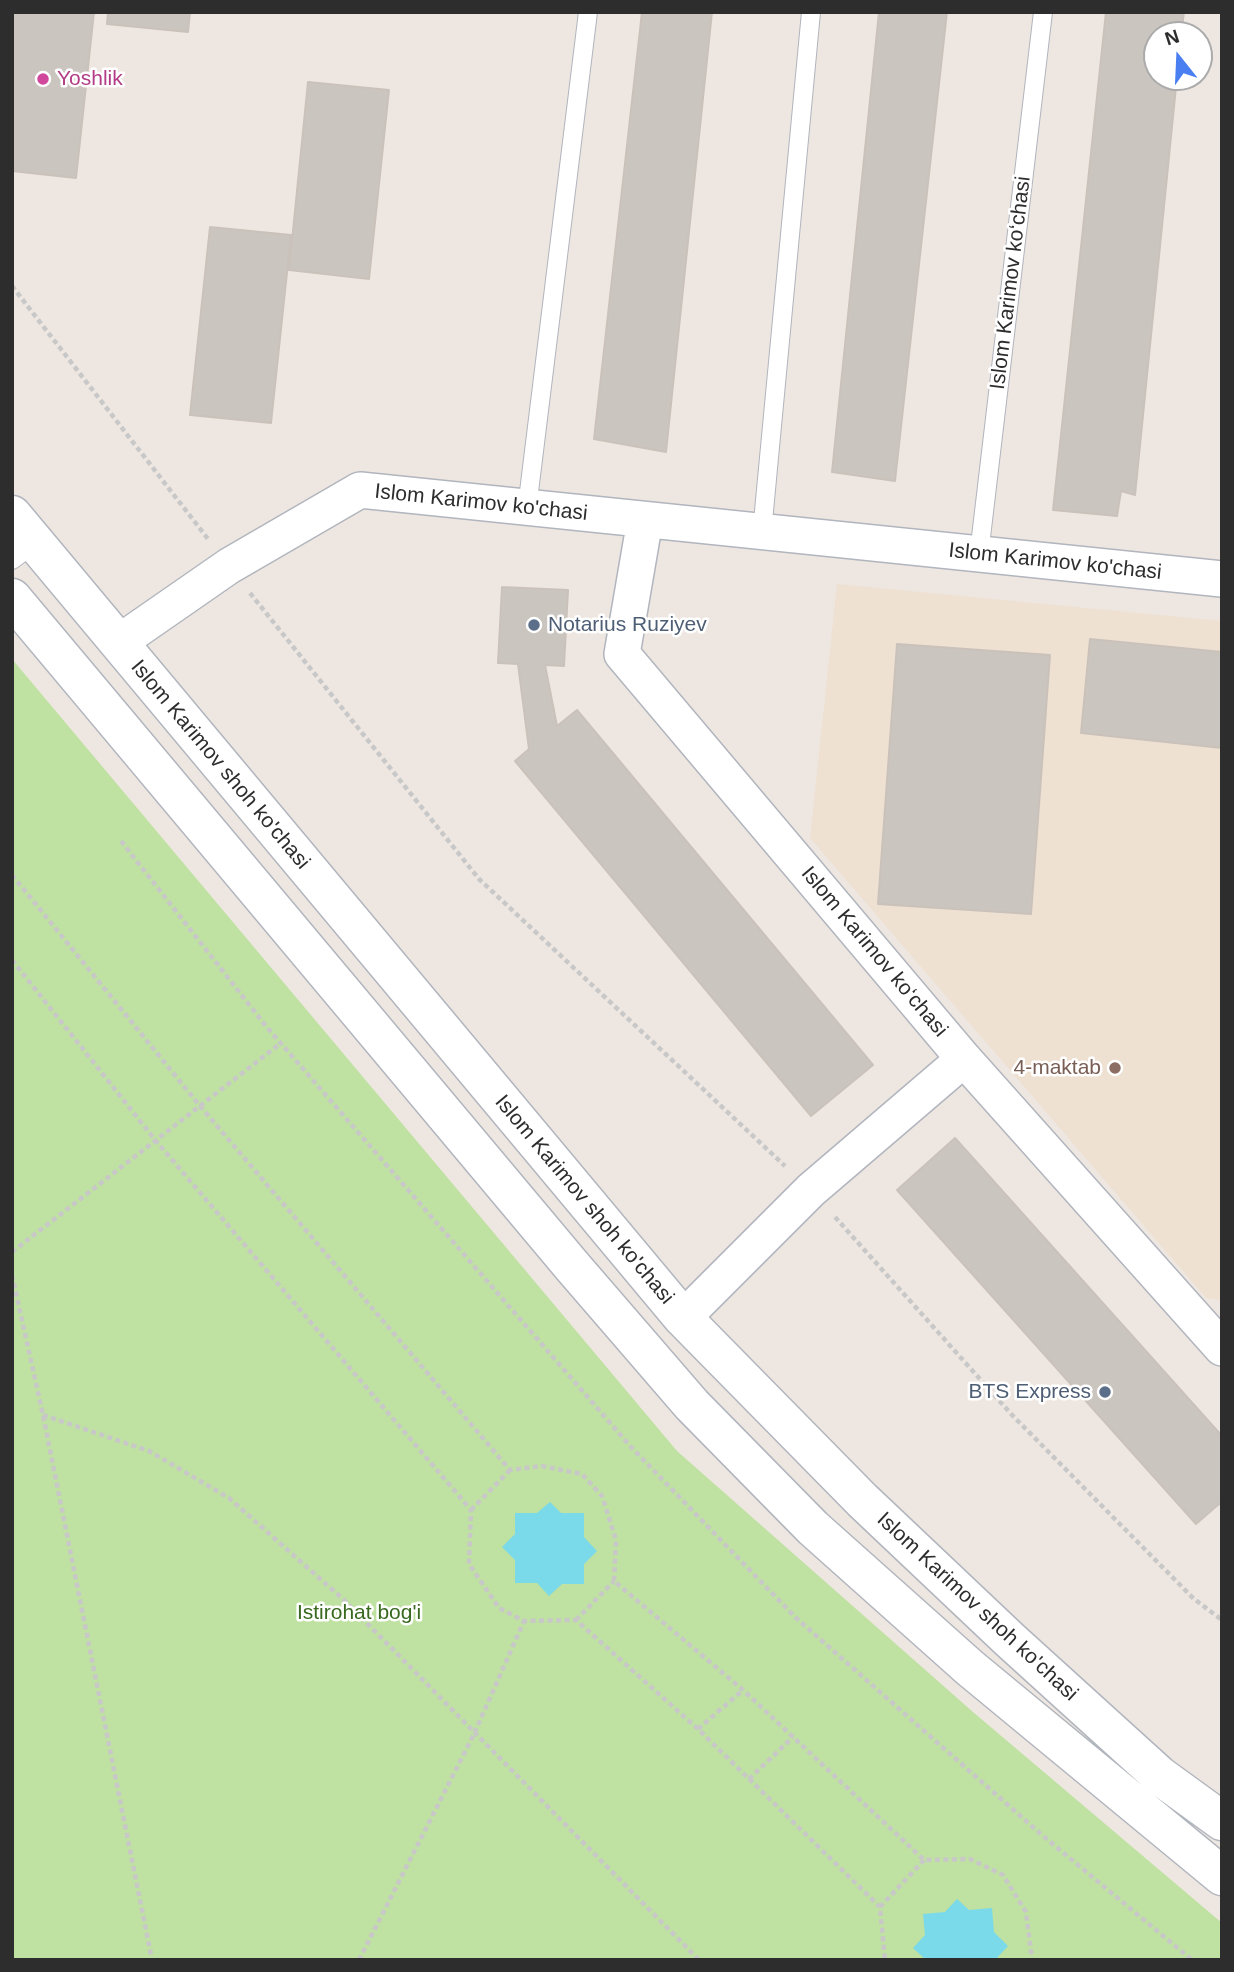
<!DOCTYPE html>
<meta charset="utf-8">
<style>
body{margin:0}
#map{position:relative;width:1234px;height:1972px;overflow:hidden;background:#eee7e1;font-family:Arial,sans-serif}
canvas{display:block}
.frame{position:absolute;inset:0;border:14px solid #2d2d2d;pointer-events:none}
.north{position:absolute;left:1143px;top:21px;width:70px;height:70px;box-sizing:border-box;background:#fff;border:2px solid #ababab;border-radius:50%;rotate:342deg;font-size:19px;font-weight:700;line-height:28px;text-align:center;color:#2d2d2d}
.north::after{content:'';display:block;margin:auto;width:24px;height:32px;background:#4a7ff2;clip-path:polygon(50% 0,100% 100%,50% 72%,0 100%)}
</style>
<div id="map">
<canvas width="1234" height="1972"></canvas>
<div class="frame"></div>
<div class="north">N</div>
</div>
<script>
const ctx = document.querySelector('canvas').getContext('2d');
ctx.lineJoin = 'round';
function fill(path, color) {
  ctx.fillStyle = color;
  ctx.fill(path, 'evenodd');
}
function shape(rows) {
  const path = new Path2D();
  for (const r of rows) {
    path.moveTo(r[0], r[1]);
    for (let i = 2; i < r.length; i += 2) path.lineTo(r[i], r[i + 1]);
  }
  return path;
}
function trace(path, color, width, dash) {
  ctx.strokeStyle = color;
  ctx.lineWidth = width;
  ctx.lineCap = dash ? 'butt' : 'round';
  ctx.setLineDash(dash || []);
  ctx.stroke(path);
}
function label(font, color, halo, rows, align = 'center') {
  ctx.font = font + ' Arial,sans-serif';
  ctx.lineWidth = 5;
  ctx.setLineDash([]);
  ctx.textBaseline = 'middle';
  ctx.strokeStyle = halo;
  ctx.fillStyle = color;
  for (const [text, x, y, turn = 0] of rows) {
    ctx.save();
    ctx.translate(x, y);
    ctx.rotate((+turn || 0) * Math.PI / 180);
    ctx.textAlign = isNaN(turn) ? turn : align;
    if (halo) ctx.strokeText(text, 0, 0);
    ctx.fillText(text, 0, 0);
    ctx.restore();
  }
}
fill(shape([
 [837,584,1222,621,1222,1300,1206,1298,810,838]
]), '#eee1d2');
fill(shape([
 [12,659,677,1451,973,1712,1222,1923,1222,1960,12,1960]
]), '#bfe1a1');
fill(shape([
 [550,1502,561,1513,584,1513,584,1537,597,1551,584,1564,584,1584,562,1584,549,1596,537,1583,515,1583,515,1560,502,1547,515,1534,515,1513,537,1513],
 [957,1899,969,1910,992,1908,994,1932,1008,1946,995,1960,926,1960,913,1948,925,1935,923,1914,945,1912]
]), '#7adaea');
const building = shape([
 [12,12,94,12,76,178,12,171,12,12],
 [108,12,190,12,188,32,107,24,108,12],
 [642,12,712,12,666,452,594,439,642,12],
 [879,12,947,12,895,481,832,472,879,12],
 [1106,12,1184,12,1181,35,1157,35,1157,77,1177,77,1135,495,1121,491,1117,516,1053,510,1106,12],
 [308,82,389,90,369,279,289,270,308,82],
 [210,227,291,235,271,423,190,415,210,227],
 [502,587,568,590,564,666,545,665,557,726,577,710,873,1065,811,1116,515,761,529,749,518,664,498,663,502,587],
 [1090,639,1222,652,1222,748,1081,733,1090,639],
 [897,644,1050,655,1031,914,878,904,897,644],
 [955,1138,1222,1436,1222,1506,1219,1504,1196,1524,897,1190,955,1138]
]);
fill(building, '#cac5bf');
trace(building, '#cac2ba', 2);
const service = shape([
 [527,508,588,12],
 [762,532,811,12],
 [979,554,1043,12],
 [12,560,36,542]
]);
const minor = shape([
 [645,520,622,654,964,1059,1222,1348],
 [118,643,229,566,360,490,1222,579],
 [683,1318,811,1190,964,1059]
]);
const secondary = shape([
 [12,515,683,1318,862,1500,1010,1640,1160,1776,1222,1821],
 [12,598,572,1266,692,1405,813,1528,970,1668,1222,1876]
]);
trace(service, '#b1b5bd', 20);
trace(minor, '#b1b5bd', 38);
trace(secondary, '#b1b5bd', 41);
trace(shape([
 [12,286,208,539],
 [250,593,479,879,785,1166],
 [121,841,265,1025,631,1447,795,1617,1042,1835,1192,1960],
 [12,875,200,1106,510,1470,542,1466,582,1474,602,1496,616,1540,614,1581,743,1690,924,1860,970,1859,1003,1875,1026,1912,1032,1960],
 [12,960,156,1141,471,1510,469,1564,499,1608,524,1621,576,1620,698,1729,880,1907,885,1960],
 [835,1217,1013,1416,1194,1599,1222,1620],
 [12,1252,281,1043],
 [12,1275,43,1415,152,1960],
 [43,1415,149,1451,229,1498,344,1600,699,1960],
 [471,1510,510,1470],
 [576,1620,614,1581],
 [698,1729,743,1690],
 [749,1779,793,1737],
 [880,1907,924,1860],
 [359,1960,474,1734,524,1621]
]), '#c8c8c8', 4.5, [5, 3.5]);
trace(service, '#fff', 18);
trace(minor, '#fff', 35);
trace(secondary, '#fff', 38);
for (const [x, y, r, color] of [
 [43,79,7,"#d1479c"],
 [534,625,7,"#5c6f8a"],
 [1115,1068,7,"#8d6e63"],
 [1105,1392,7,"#5c6f8a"]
]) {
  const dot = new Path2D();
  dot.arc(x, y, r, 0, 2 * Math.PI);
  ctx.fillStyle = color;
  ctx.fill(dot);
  trace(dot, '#fff', 2.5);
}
label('21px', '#b23c85', '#fff', [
 ["Yoshlik",57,79]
], 'left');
label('21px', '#2d2d2d', '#fff', [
 ["Islom Karimov ko‘chasi",1011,283,-83],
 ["Islom Karimov ko'chasi",481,503,6],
 ["Islom Karimov ko'chasi",1055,562,6],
 ["Islom Karimov shoh ko'chasi",220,765,50],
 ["Islom Karimov ko‘chasi",874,952,50],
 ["Islom Karimov shoh ko'chasi",584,1200,50],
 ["Islom Karimov shoh ko'chasi",977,1607,43]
]);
label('21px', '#4e5e75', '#fff', [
 ["Notarius Ruziyev",548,625],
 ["BTS Express",1091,1392,"right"]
], 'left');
label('21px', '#785e54', '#fff', [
 ["4-maktab",1101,1068]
], 'right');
label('21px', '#38691f', '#fff', [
 ["Istirohat bog'i",359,1613]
]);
</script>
